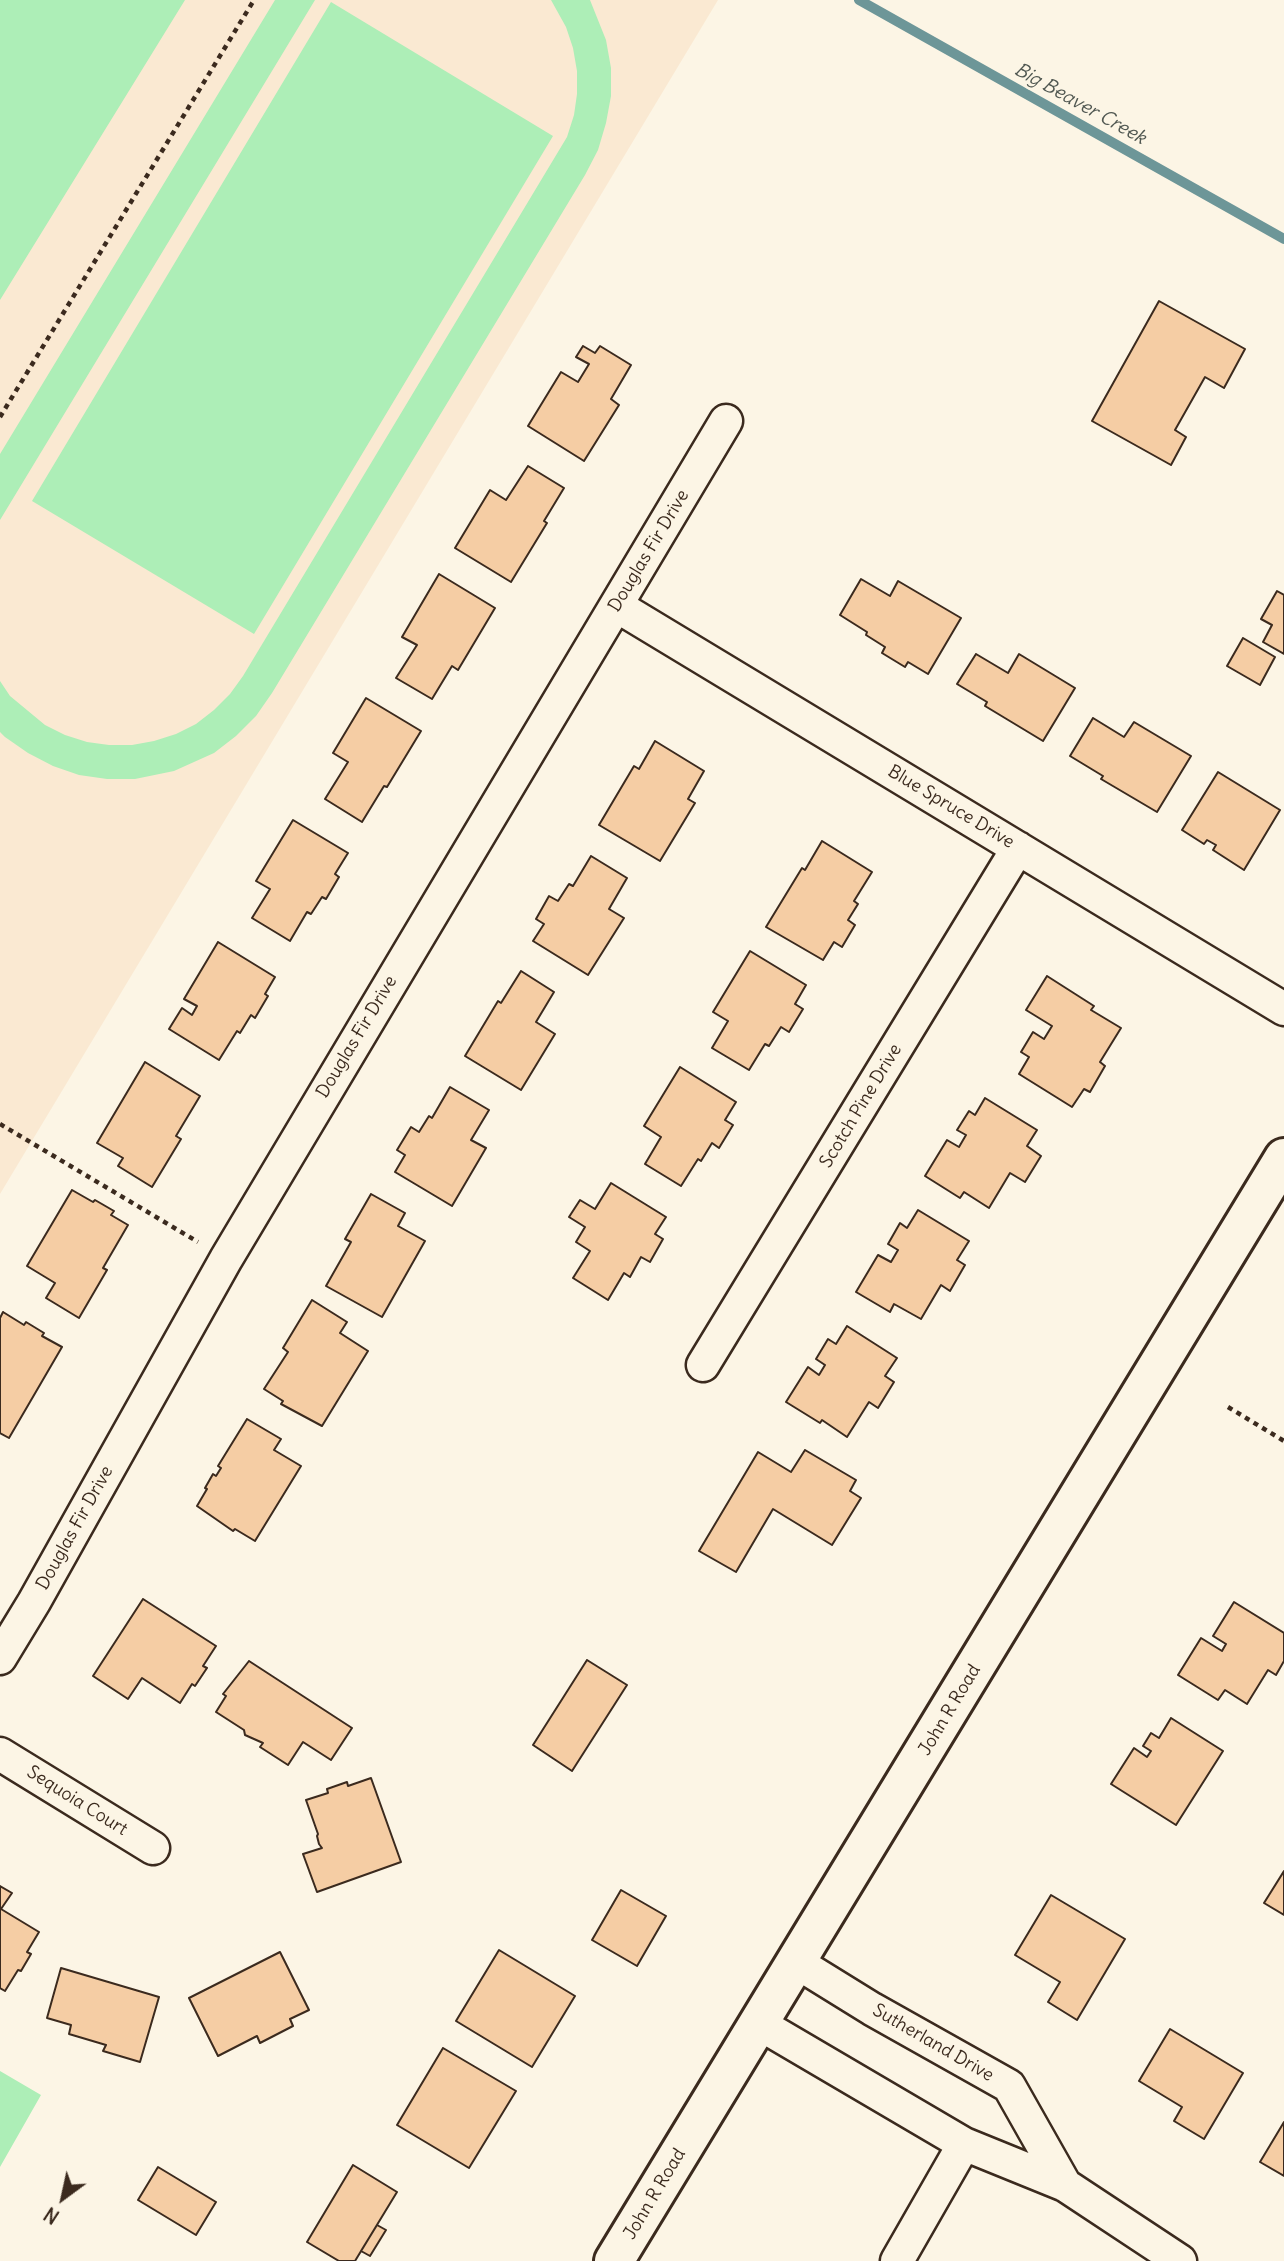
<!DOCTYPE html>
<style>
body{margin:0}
#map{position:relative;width:1284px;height:2261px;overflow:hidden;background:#fcf5e5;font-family:Delius,sans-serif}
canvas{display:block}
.north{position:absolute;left:28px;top:2163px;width:70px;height:70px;-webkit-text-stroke:5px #fcf5e5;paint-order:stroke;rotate:213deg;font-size:19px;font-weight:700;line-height:28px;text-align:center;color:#3b2a1e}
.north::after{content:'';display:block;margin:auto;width:24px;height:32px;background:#3b2a1e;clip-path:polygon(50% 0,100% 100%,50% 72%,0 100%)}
</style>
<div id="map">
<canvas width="1284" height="2261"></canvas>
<div class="north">N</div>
</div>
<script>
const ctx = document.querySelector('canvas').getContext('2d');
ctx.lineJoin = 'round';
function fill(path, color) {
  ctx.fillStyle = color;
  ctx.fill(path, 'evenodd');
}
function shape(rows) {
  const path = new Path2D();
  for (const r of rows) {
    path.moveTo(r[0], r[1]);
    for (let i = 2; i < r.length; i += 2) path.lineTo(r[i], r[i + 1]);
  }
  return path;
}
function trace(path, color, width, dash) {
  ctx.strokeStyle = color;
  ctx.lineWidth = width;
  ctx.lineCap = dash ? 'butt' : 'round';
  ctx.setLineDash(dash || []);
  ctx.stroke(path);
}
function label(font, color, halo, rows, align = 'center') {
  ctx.font = font + ' Delius,sans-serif';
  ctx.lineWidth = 5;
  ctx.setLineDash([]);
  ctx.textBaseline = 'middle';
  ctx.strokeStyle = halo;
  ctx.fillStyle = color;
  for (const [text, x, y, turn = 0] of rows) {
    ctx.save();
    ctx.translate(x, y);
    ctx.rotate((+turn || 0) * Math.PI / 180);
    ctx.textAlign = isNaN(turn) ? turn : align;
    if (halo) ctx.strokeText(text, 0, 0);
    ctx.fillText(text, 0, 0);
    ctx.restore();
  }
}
fill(shape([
 [0,0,718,0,0,1194]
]), '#fae9d2');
fill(shape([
 [0,0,185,0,0,300],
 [275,0,315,0,0,520,0,454],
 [551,0,590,0,606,40,611,68,611,96,606,123,598,150,585,175,272,693,256,716,236,736,214,753,174,771,135,779,107,779,79,775,53,766,28,753,5,737,0,732,0,681,10,696,45,725,65,735,87,742,109,745,132,745,154,741,176,734,196,724,214,710,230,694,243,676,567,137,574,115,577,94,577,71,573,48,566,27],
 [331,2,553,136,254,634,32,501],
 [0,2071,41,2095,0,2167]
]), '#adeeb7');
trace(shape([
 [859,0,1284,239]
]), '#6d9698', 10);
const building = shape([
 [1159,301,1245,349,1224,388,1205,377,1175,430,1186,437,1171,465,1092,421,1159,301],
 [583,346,595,353,600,346,631,365,611,399,619,405,584,461,528,426,561,372,578,382,589,364,576,357,583,346],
 [528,466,564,488,544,521,547,523,511,582,455,548,490,490,506,500,528,466],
 [439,574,495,608,458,670,452,666,432,699,396,678,417,645,402,637,439,574],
 [861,579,890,596,898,581,961,618,928,674,908,662,905,667,882,653,885,647,866,635,867,632,840,615,861,579],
 [1277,591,1284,595,1284,654,1263,642,1272,625,1261,619,1277,591],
 [1243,638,1275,657,1260,685,1227,666,1243,638],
 [976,654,1008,673,1019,654,1075,688,1043,741,985,706,987,702,957,684,976,654],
 [366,698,421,731,387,787,384,786,362,822,325,799,348,762,333,753,366,698],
 [1093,718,1124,737,1134,722,1191,756,1157,812,1101,779,1103,776,1070,756,1093,718],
 [655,741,704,771,688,799,695,803,660,861,599,825,634,766,639,769,655,741],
 [1218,772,1280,810,1244,870,1213,850,1216,845,1207,840,1204,844,1182,830,1218,772],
 [293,820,348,853,335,874,339,877,326,899,322,897,311,914,307,912,290,941,252,918,270,889,256,881,293,820],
 [822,841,872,872,854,901,858,904,848,920,855,925,842,947,834,942,823,960,766,927,802,868,805,870,822,841],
 [591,856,627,878,609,909,624,918,588,975,533,941,544,924,536,919,549,896,558,901,569,884,573,886,591,856],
 [218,942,275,977,265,994,268,996,255,1018,251,1015,240,1033,237,1031,219,1060,169,1029,182,1008,192,1015,197,1006,184,999,218,942],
 [750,951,806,985,795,1004,803,1009,789,1032,781,1027,769,1046,765,1044,749,1070,712,1048,728,1021,713,1012,750,951],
 [521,971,554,992,536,1022,555,1034,521,1090,465,1056,498,1001,501,1003,521,971],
 [1047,976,1094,1006,1091,1010,1121,1028,1100,1062,1105,1066,1090,1092,1084,1089,1072,1107,1019,1074,1029,1057,1021,1052,1033,1032,1044,1039,1052,1026,1026,1010,1047,976],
 [145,1062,200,1096,176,1136,181,1139,152,1187,118,1166,123,1158,97,1143,145,1062],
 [680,1067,736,1102,725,1120,733,1125,719,1148,712,1143,701,1161,698,1159,681,1186,645,1164,661,1137,644,1126,680,1067],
 [450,1087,489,1110,471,1140,486,1148,452,1206,395,1172,405,1155,397,1150,411,1127,419,1132,429,1116,432,1118,450,1087],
 [985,1098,1037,1130,1027,1146,1041,1156,1025,1182,1010,1173,989,1208,964,1192,960,1198,925,1176,947,1140,959,1147,966,1135,957,1130,969,1111,975,1115,985,1098],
 [611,1183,666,1217,655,1234,663,1239,650,1262,641,1257,630,1277,624,1273,608,1300,573,1278,590,1251,576,1242,585,1227,569,1217,580,1200,595,1209,611,1183],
 [72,1190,93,1202,95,1200,114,1211,111,1215,128,1225,103,1268,107,1270,79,1318,46,1298,55,1283,27,1266,72,1190],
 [371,1194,405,1213,398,1226,425,1241,382,1317,326,1286,351,1242,345,1239,371,1194],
 [918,1210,969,1241,957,1260,965,1265,950,1291,941,1285,921,1319,894,1304,890,1312,856,1292,878,1255,891,1262,898,1250,888,1244,900,1223,907,1228,918,1210],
 [312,1300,347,1322,340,1333,368,1351,322,1426,281,1404,283,1401,264,1389,288,1352,283,1348,312,1300],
 [3,1312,24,1325,26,1322,44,1333,42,1336,62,1347,9,1438,0,1433,0,1318,3,1312],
 [847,1326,897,1358,885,1376,894,1382,878,1408,869,1402,847,1437,822,1420,820,1423,786,1402,808,1367,819,1375,825,1365,816,1359,828,1339,836,1344,847,1326],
 [247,1419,281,1439,274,1450,301,1466,255,1541,235,1529,233,1531,197,1506,207,1489,205,1488,213,1474,216,1476,221,1468,218,1466,247,1419],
 [805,1450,856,1480,850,1491,861,1498,832,1545,773,1509,736,1572,699,1551,758,1452,791,1472,805,1450],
 [143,1599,216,1646,203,1666,207,1668,195,1686,192,1684,180,1703,142,1678,128,1699,93,1676,143,1599],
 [1234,1602,1284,1633,1284,1661,1276,1675,1268,1670,1247,1704,1225,1690,1218,1700,1178,1675,1201,1638,1222,1651,1226,1644,1213,1636,1234,1602],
 [587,1660,627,1685,572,1771,533,1745,587,1660],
 [249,1661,352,1728,331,1760,303,1742,288,1765,260,1747,263,1743,245,1735,244,1730,216,1712,226,1696,223,1694,249,1661],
 [1171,1718,1223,1751,1176,1825,1111,1784,1134,1748,1147,1757,1151,1751,1143,1746,1151,1733,1159,1738,1171,1718],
 [371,1778,401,1862,317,1892,303,1854,322,1848,319,1844,317,1836,318,1834,306,1800,328,1793,327,1789,347,1782,348,1786,371,1778],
 [1284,1871,1284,1915,1264,1903,1284,1871],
 [0,1886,12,1893,1,1909,39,1932,27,1952,31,1954,21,1971,18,1970,5,1991,0,1988,0,1886],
 [621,1890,666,1916,637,1966,592,1940,621,1890],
 [1051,1895,1125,1939,1077,2020,1048,2002,1060,1982,1015,1955,1051,1895],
 [499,1950,575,1996,532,2067,456,2021,499,1950],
 [280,1952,309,2010,290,2019,293,2026,260,2043,257,2036,218,2056,189,1998,280,1952],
 [61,1968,159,1997,140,2062,103,2051,106,2045,69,2034,71,2025,47,2018,61,1968],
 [1170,2029,1243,2073,1204,2139,1174,2121,1182,2107,1139,2081,1170,2029],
 [443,2048,516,2091,469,2168,397,2125,443,2048],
 [1284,2122,1284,2176,1260,2162,1284,2122],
 [353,2165,397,2192,355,2261,339,2261,307,2242,353,2165],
 [158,2167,216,2202,196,2235,138,2200,158,2167],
 [377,2225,386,2230,370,2256,361,2251,377,2225]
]);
fill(building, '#f5cda4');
trace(building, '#3b2a1e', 2);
const street = shape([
 [617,606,1284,1009],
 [703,1365,1018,848],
 [0,1658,34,1602,226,1259,726,421],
 [0,1754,153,1848],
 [796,1962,872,2009,1009,2086,1065,2185],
 [758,2023,964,2144,1065,2185,1180,2261],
 [897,2261,964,2144]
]);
const secondary = shape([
 [614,2261,1284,1158]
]);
trace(street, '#3b2a1e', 37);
trace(secondary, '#3b2a1e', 44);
trace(shape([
 [0,417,254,0],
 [0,1124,198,1242],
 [1228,1407,1284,1441]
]), '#3b2a1e', 4.5, [5, 5]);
trace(street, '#fcf5e5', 32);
trace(secondary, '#fcf5e5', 38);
label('18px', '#3b2a1e', '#fcf5e5', [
 ["Douglas Fir Drive",649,551,-59],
 ["Blue Spruce Drive",951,807,31],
 ["Douglas Fir Drive",357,1037,-59],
 ["Scotch Pine Drive",861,1106,-59],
 ["Douglas Fir Drive",75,1528,-61],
 ["John R Road",950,1710,-59],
 ["Sequoia Court",77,1801,32],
 ["Sutherland Drive",933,2043,30],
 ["John R Road",655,2194,-59]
]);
label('italic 19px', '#505751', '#fcf5e5', [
 ["Big Beaver Creek",1080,104,29]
]);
</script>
